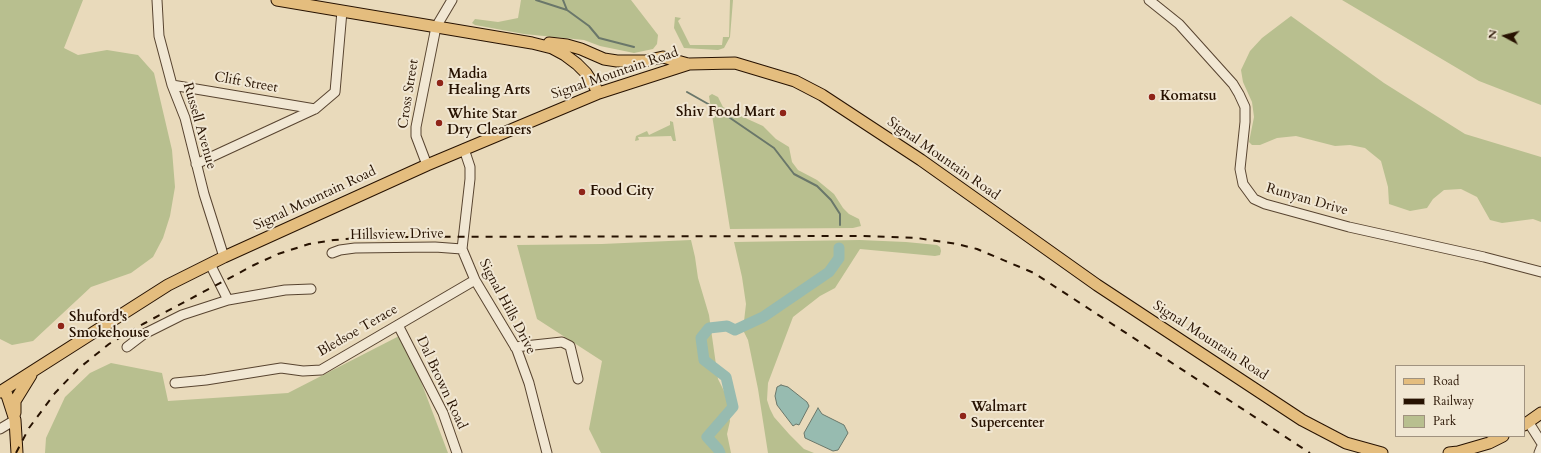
<!DOCTYPE html>
<style>
body{margin:0}
#map{position:relative;width:1541px;height:453px;overflow:hidden;background:#e9dabb;font-family:Cardo,serif}
canvas{display:block}
.legend{position:absolute;left:1395px;top:365px;width:130px;height:72px;box-sizing:border-box;background:#f1e7d3;border:1px solid #a0927f;margin:0;padding:5px 7px;list-style:none;font-size:12px;color:#271201}
.legend li{display:flex;align-items:center;gap:8px;height:20px}
.legend b{width:20px;border:1px solid #a0927f}
.north{position:absolute;left:1485px;top:16px;width:40px;height:40px;-webkit-text-stroke:3px #f1e7d3;paint-order:stroke;rotate:277deg;font-size:11px;font-weight:700;line-height:16px;text-align:center;color:#271201}
.north::after{content:'';display:block;margin:auto;width:14px;height:18px;background:#271201;clip-path:polygon(50% 0,100% 100%,50% 72%,0 100%)}
</style>
<div id="map">
<canvas width="1541" height="453"></canvas>
<ul class="legend">
<li><b style="height:5px;background:#e4bd7e"></b>Road</li>
<li><b style="height:5px;background:#271201"></b>Railway</li>
<li><b style="height:11px;background:#b8bf8f"></b>Park</li>
</ul>
<div class="north">N</div>
</div>
<script>
const ctx = document.querySelector('canvas').getContext('2d');
ctx.lineJoin = 'round';
function fill(path, color) {
  ctx.fillStyle = color;
  ctx.fill(path, 'evenodd');
}
function shape(rows) {
  const path = new Path2D();
  for (const r of rows) {
    path.moveTo(r[0], r[1]);
    for (let i = 2; i < r.length; i += 2) path.lineTo(r[i], r[i + 1]);
  }
  return path;
}
function trace(path, color, width, dash) {
  ctx.strokeStyle = color;
  ctx.lineWidth = width;
  ctx.lineCap = dash ? 'butt' : 'round';
  ctx.setLineDash(dash || []);
  ctx.stroke(path);
}
function label(font, color, halo, rows, align = 'center') {
  ctx.font = font + ' Cardo,serif';
  ctx.lineWidth = 4;
  ctx.setLineDash([]);
  ctx.textBaseline = 'middle';
  ctx.strokeStyle = halo;
  ctx.fillStyle = color;
  for (const [text, x, y, turn = 0] of rows) {
    ctx.save();
    ctx.translate(x, y);
    ctx.rotate((+turn || 0) * Math.PI / 180);
    ctx.textAlign = isNaN(turn) ? turn : align;
    if (halo) ctx.strokeText(text, 0, 0);
    ctx.fillText(text, 0, 0);
    ctx.restore();
  }
}
fill(shape([
 [0,0,83,0,64,48,78,55,107,50,138,55,154,73,172,150,175,187,170,216,163,238,153,257,131,273,91,287,33,341,12,345,0,339],
 [521,0,631,0,658,35,657,44,653,49,634,53,600,46,584,40,524,34,475,25,472,23,475,19,498,22,518,18],
 [730,0,733,0,730,37,724,48,718,50,684,48,674,28,675,17,681,18,678,21,690,45,722,45,723,37,729,37],
 [1342,0,1541,0,1541,105,1479,81],
 [1291,16,1384,83,1465,134,1541,157,1541,222,1533,219,1502,223,1490,220,1477,197,1461,189,1444,190,1433,199,1427,208,1410,211,1389,204,1388,187,1381,161,1365,148,1350,145,1335,146,1296,136,1277,138,1260,145,1252,145,1249,142,1254,117,1252,102,1243,82,1241,70,1250,51,1262,38],
 [712,94,718,97,723,107,732,112,763,126,776,139,789,147,792,162,798,170,817,180,834,194,843,208,849,214,859,219,861,226,853,228,730,229,709,96],
 [670,121,673,122,676,141,673,141,671,136,638,137,639,140,635,141,636,136,647,131,649,135,670,125],
 [691,240,695,257,698,278,709,315,718,379,727,397,730,421,727,434,731,453,601,453,589,429,602,361,537,319,517,245,602,244],
 [860,240,906,242,937,245,940,247,941,251,940,255,935,256,860,249,835,288,820,296,793,317,768,383,767,400,770,409,774,417,789,434,804,449,814,453,768,453,758,389,748,340,743,330,746,304,742,277,734,242],
 [403,334,448,453,45,453,46,438,65,397,90,373,111,363,162,373,168,401,288,393]
]), '#b8bf8f');
const water = shape([
 [781,385,788,387,807,402,809,406,799,425,796,424,793,426,777,405,775,396,777,387,781,385],
 [818,408,822,414,844,425,848,433,838,450,833,451,805,438,804,433,818,408]
]);
fill(water, '#97bbb0');
trace(water, '#6a776a', 1);
trace(shape([
 [536,0,567,10,589,26,599,38,634,47],
 [563,0,567,10],
 [687,92,717,109,774,148,794,174,817,186,831,200,840,214,840,225]
]), '#6a776a', 2);
trace(shape([
 [720,453,718,449,707,437,733,407,726,377,704,360,701,338,709,328,727,326,735,330,763,317,829,272,839,258,839,248]
]), '#97bbb0', 11);
const minor = shape([
 [157,0,159,36,172,85,185,118,204,194,224,257],
 [1149,0,1179,24,1233,84,1239,94,1245,107,1245,122,1240,169,1243,184,1254,199,1265,204,1349,227,1484,257,1541,272],
 [172,85,315,109],
 [464,149,470,167,470,179,462,249,475,280,517,350,529,383,547,453],
 [196,164,315,109,335,92,342,11],
 [427,165,416,136,416,127,436,27,452,0],
 [332,253,340,250,355,248,435,247,462,249],
 [210,264,228,300],
 [398,325,443,413,457,453],
 [127,347,144,334,182,315,228,300,285,290,311,289],
 [515,347,562,342,570,346,578,379],
 [175,383,206,380,281,368,303,371,321,370,475,280],
 [1529,423,1541,442],
 [0,429,15,420],
 [1539,453,1541,448]
]);
const major = shape([
 [277,0,532,43,552,48,565,55,577,64,586,73,599,93],
 [549,43,567,45,581,49,604,59,617,61,645,61,663,57,688,64],
 [5,389,15,420,17,453],
 [0,392,168,285,224,257,427,165,599,93,689,64,735,63,795,81,822,95,921,160,1097,285,1302,420,1346,443,1382,453],
 [15,413,15,401,31,375],
 [1524,425,1541,413],
 [1449,453,1458,452,1489,443,1503,436]
]);
trace(minor, '#584430', 11);
trace(major, '#271201', 13);
trace(minor, '#f1e7d3', 9);
trace(major, '#e4bd7e', 11);
trace(shape([
 [16,453,29,428,55,393,78,369,109,344,143,324,254,265,278,254,309,244,334,240,372,237,863,236,917,238,957,244,977,249,1034,273,1310,453]
]), '#271201', 2, [7, 7]);
for (const [x, y, r, color] of [
 [440,83,4,"#8f2418"],
 [1152,97,4,"#8f2418"],
 [783,113,4,"#8f2418"],
 [439,123,4,"#8f2418"],
 [582,192,4,"#8f2418"],
 [61,326,4,"#8f2418"],
 [963,416,4,"#8f2418"]
]) {
  const dot = new Path2D();
  dot.arc(x, y, r, 0, 2 * Math.PI);
  ctx.fillStyle = color;
  ctx.fill(dot);
  trace(dot, '#f1e7d3', 1.5);
}
label('14px', '#271201', '#f1e7d3', [
 ["Signal Mountain Road",615,74,-19],
 ["Clift Street",246,83,10],
 ["Cross Street",409,94,-81],
 ["Russell Avenue",199,126,74],
 ["Signal Mountain Road",943,159,35],
 ["Signal Mountain Road",315,199,-25],
 ["Runyan Drive",1307,200,16],
 ["Hillsview Drive",397,235,-1],
 ["Signal Hills Drive",507,307,62],
 ["Bledsoe Terace",358,331,-30],
 ["Signal Mountain Road",1210,341,33],
 ["Dal Brown Road",441,383,65]
]);
label('bold 14px', '#271201', '#f1e7d3', [
 ["Madia",448,75],
 ["Healing Arts",448,91],
 ["Komatsu",1160,97],
 ["Shiv Food Mart",775,113,"right"],
 ["White Star",447,115],
 ["Dry Cleaners",447,131],
 ["Food City",590,192],
 ["Shuford's",69,318],
 ["Smokehouse",69,334],
 ["Walmart",971,408],
 ["Supercenter",971,424]
], 'left');
</script>
